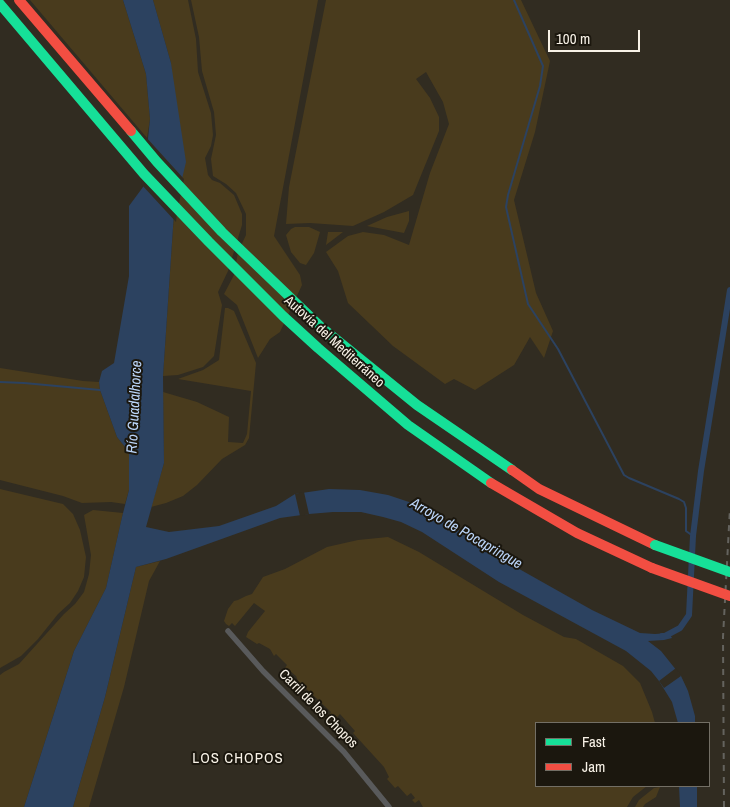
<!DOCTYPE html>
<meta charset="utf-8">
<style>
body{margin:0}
#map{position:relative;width:730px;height:807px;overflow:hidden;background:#312c21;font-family:"Archivo Narrow",sans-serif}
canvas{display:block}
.legend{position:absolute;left:535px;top:722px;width:175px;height:65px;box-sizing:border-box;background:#1b170e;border:1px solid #736f65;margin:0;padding:6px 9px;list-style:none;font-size:15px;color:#f8f2e7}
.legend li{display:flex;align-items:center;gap:10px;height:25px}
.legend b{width:25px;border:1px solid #736f65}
.scale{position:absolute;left:548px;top:30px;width:92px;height:22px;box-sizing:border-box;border:2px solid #f8f2e7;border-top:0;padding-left:6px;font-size:15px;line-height:18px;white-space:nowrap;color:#f8f2e7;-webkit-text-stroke:4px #1b170e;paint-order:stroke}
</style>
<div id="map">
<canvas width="730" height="807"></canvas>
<ul class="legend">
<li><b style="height:6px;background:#16e098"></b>Fast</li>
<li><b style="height:6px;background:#f24e42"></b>Jam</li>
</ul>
<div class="scale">100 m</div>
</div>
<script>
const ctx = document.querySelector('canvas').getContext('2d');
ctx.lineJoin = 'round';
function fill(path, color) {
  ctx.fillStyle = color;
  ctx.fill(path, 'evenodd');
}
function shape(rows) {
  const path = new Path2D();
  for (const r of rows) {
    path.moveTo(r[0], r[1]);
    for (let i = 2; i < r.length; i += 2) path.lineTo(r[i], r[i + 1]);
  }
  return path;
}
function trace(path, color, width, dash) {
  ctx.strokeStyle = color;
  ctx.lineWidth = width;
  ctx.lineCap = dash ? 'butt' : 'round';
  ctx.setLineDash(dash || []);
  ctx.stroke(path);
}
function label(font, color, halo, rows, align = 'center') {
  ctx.font = font + ' "Archivo Narrow",sans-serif';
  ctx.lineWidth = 4;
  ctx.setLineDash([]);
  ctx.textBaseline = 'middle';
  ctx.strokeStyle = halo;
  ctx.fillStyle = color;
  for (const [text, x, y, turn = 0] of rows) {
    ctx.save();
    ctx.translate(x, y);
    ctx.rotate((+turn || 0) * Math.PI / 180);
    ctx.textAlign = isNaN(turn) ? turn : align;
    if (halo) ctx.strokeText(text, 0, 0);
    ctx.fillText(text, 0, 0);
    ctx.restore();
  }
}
fill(shape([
 [30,0,123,0,146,74,150,119,147,138],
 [153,0,188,0,196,39,198,72,211,113,213,135,211,146,205,158,208,175,212,180,220,183,234,195,242,214,242,225,228,271,218,292,222,305,214,356,203,367,178,375,163,376,174,213,171,63],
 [191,0,318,0,274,236,300,275,302,285,280,332,270,339,258,358,237,305,224,294,234,275,238,252,246,235,246,214,236,193,226,184,213,176,211,159,216,135,214,112,202,71,199,37],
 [326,0,521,0,550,61,535,132,514,200,536,293,553,331,544,358,530,337,514,365,475,390,454,379,445,384,393,346,348,303,338,271,326,252,348,236,363,232,384,235,409,245,430,173,449,124,443,102,426,72,416,79,430,98,439,117,439,131,413,195,384,212,353,226,310,223,286,224,289,187],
 [409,211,409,221,404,233,367,226,387,217],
 [295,227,309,227,320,232,314,253,306,265,300,263,291,252,286,235,291,229],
 [328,232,343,232,326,245],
 [225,308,228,308,234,311,256,363,249,438,245,445,222,459,197,485,183,496,166,503,151,507,164,463,163,392,197,402,229,417,228,442,243,443,247,434,251,391,178,379,203,370,219,360],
 [0,368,83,381,99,382,100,390,117,437,129,452,129,490,125,504,111,502,82,503,63,496,0,480],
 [0,489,63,504,73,514,80,530,86,557,84,577,78,591,70,603,58,614,38,639,21,656,0,668],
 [93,510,123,513,106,588,74,651,24,807,0,807,0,675,4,672,19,664,64,614,75,604,84,592,89,574,91,555,84,515],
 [388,537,419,552,523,615,564,637,576,639,623,666,640,683,652,712,655,723,536,723,536,786,647,786,633,797,627,807,423,807,419,800,415,803,412,800,415,798,411,793,407,796,398,786,395,788,387,779,389,777,384,767,353,733,355,731,340,714,334,720,329,715,331,712,298,681,296,676,290,671,286,675,282,672,287,665,276,654,274,656,270,649,259,643,257,644,246,637,248,632,265,611,254,603,235,626,232,623,229,626,226,624,224,621,228,609,234,601,238,600,246,596,252,594,263,577,285,569,327,547,358,540],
 [160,561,149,581,124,687,89,807,73,807,105,697,136,567],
 [660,787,656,797,645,804,643,807,635,807,639,800,654,788]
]), '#493b1d');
fill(shape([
 [123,0,153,0,171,63,186,162,174,213,163,376,164,463,146,527,169,532,219,526,276,506,295,494,329,489,360,490,388,495,412,503,441,519,521,570,592,610,640,633,655,634,669,633,672,638,664,640,648,641,661,651,681,676,688,691,695,716,695,723,678,723,672,702,659,681,651,671,626,651,499,582,422,532,401,522,383,517,361,512,333,512,309,514,280,518,166,559,136,567,105,697,73,807,24,807,74,651,106,588,122,517,129,490,129,452,117,437,100,390,99,382,102,371,114,363,129,276,129,206,143,187,150,119,146,74],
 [679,786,697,786,697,807,680,807]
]), '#2c4260');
fill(shape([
 [145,136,184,179,177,213,176,222,141,184],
 [304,492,309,514,300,516,295,494],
 [676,668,681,676,664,688,659,681]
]), '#312c21');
trace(shape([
 [514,0,543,66,540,86,508,195,506,207,528,304,558,349,624,475,629,478,679,499,684,502,686,508,686,531,693,536],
 [0,382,24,383,100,390]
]), '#2c4260', 2);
trace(shape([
 [662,636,665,636,680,628,689,615,693,536,701,471,730,290]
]), '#2c4260', 6);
trace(shape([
 [228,631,263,671,344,752,389,807]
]), '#595a5b', 5.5);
trace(shape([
 [0,4,144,174,209,242,283,316,318,348,408,425,491,483],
 [131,131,157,162,222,232,322,328,417,405,512,470]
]), '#16e098', 10);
trace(shape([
 [19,0,131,131],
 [512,470,539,489,655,545],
 [491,483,577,533,652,568]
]), '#f24e42', 10);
trace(shape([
 [724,807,723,637,730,508]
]), '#64635e', 2, [6, 6]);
trace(shape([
 [655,545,730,572]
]), '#16e098', 10);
trace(shape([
 [652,568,730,596]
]), '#f24e42', 10);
label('14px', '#f8f2e7', '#1b170e', [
 ["Autovía del Mediterráneo",334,342,42],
 ["Carril de los Chopos",318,709,45]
]);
label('italic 15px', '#bad4f8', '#1b170e', [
 ["Río Guadalhorce",135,407,-87],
 ["Arroyo de Pocapringue",466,534,30]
]);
ctx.letterSpacing = '1px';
label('15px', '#f8f2e7', '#1b170e', [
 ["LOS CHOPOS",238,759]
]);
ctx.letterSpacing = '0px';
</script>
